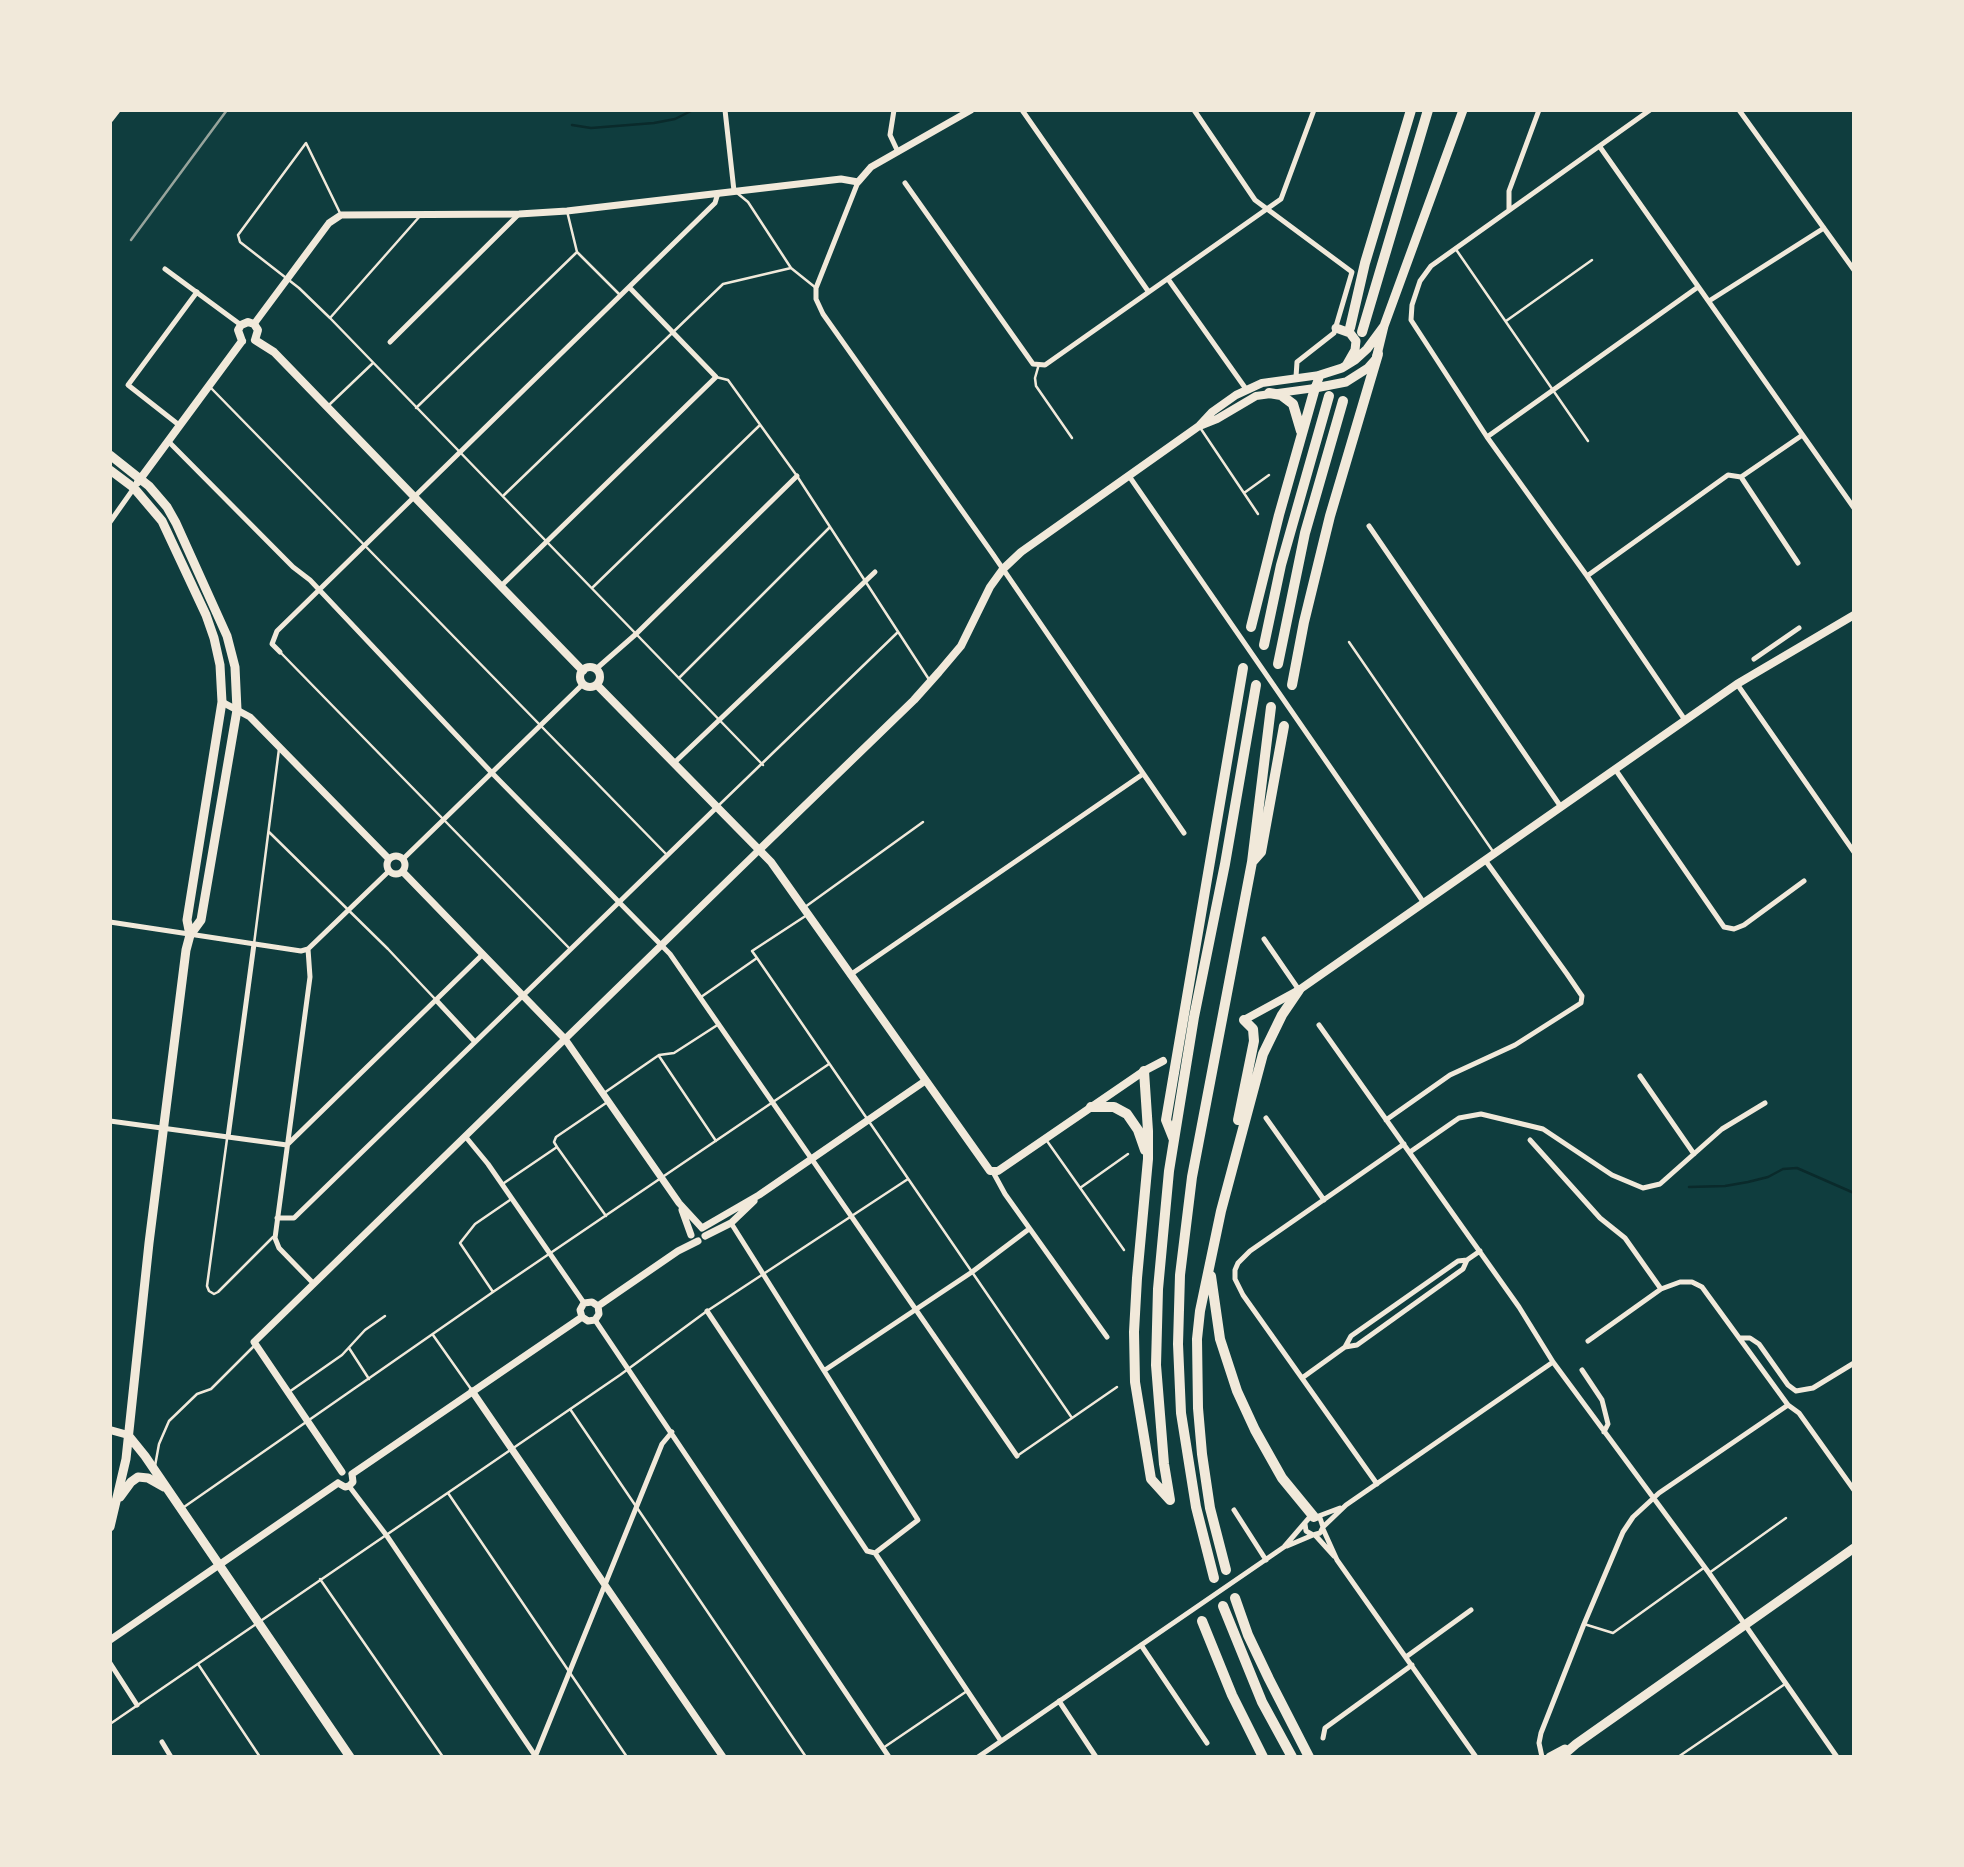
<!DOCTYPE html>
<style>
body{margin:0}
#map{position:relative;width:1964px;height:1867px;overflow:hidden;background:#0f3d3e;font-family:Roboto,sans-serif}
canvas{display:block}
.frame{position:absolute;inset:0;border:112px solid #f1e9da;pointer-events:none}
</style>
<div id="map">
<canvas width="1964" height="1867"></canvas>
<div class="frame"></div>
</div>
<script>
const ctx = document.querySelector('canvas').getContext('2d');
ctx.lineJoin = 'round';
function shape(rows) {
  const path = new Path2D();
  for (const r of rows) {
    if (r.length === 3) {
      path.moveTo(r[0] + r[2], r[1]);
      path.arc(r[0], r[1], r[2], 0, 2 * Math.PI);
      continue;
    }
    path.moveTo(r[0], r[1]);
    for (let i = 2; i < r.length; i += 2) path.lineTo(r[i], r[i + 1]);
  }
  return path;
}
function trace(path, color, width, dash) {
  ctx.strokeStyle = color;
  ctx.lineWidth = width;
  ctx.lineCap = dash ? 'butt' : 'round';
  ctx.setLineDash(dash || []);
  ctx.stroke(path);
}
trace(shape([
 [572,125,591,128,654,123,675,119,693,110],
 [1689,1187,1725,1186,1748,1182,1768,1177,1783,1169,1797,1168,1854,1193]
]), '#0a2a2b', 2.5);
trace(shape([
 [737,193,748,202,791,268,816,288],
 [567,211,577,252,619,294],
 [341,215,306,143,238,235,240,242,299,288,330,318,763,765],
 [1455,248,1588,441],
 [330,318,420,216],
 [1506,321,1592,260],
 [1039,364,1035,378,1036,386,1072,438],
 [716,377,728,380,797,476,930,681],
 [211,388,666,854],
 [330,404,373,363],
 [416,408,577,252],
 [1201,429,1258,514],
 [1244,493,1269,475],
 [504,495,723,284,791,268],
 [592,588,760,425],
 [1349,642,1494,853],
 [280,652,570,949],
 [679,678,830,527],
 [719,805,898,632],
 [269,832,388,949,436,1000],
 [805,907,923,822],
 [254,944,279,749],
 [757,958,1072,1418],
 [701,997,757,958,752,951,807,915],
 [659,1056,716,1141],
 [604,1093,659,1055,674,1053,719,1024],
 [227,1139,207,1286,209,1291,214,1294,218,1292,273,1237],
 [1047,1141,1124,1250],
 [557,1147,606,1216],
 [504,1183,557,1147,554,1142,556,1137,606,1103],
 [1080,1188,1128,1154],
 [493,1292,460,1243,475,1224,510,1200],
 [433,1335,471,1389],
 [349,1348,369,1379],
 [289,1392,342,1355,365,1330,385,1316],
 [570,1409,806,1757],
 [1017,1456,1117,1387],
 [155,1466,159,1444,169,1421,197,1394,211,1389,253,1347],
 [448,1493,627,1757],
 [184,1507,493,1292,829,1064],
 [1709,1573,1786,1518],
 [320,1579,443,1757],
 [1584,1624,1613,1633,1705,1567],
 [198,1664,260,1757],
 [110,1724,620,1375,707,1311,908,1179],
 [883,1748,967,1691],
 [1678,1757,1785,1684]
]), '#f1e9da', 2.5);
trace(shape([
 [725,110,734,191],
 [894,110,890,135,898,152],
 [1022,110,1148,291],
 [1194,110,1255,200,1352,272,1334,333,1297,362,1296,377],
 [1650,110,1431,266,1420,281,1412,305,1411,320,1487,437,1587,576,1685,720],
 [1739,110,1854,270],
 [1600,147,1854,508],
 [858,182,816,288,816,299,823,314,992,553,1184,833],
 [905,183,1033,364,1045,365,1281,199,1314,110],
 [1509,209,1509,191,1539,110],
 [165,269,241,325],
 [1168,279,1246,389],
 [1709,301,1824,228],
 [390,342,519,214],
 [179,425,128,385,197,292],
 [1487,437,1698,287],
 [168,441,293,567,310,580,492,773,670,954,1017,1456],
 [1129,476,1424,903],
 [1741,477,1801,436],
 [110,522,134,488],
 [1369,526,1561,807],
 [1587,576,1728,475,1741,477,1798,563],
 [500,587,716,377,629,287],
 [280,652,272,644,277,631,715,203,718,193],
 [1754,659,1799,628],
 [596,669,636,634,797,476],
 [1737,684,1854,852],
 [674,763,875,572],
 [1615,769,1724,927,1734,929,1744,925,1804,881],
 [403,859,583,684],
 [110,922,301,951,308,949,389,871],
 [1264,939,1299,990],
 [308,949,310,977,275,1238,279,1248,314,1284],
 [850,975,1143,774],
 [436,1000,475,1042],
 [1319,1025,1519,1307,1553,1362,1709,1573,1837,1757],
 [1640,1076,1694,1154],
 [1266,1118,1324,1200],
 [1386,1120,1450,1075,1515,1045,1581,1003,1582,996,1567,974,1485,860],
 [110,1121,287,1145],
 [465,1136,488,1164,584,1303],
 [228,1137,254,944],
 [1530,1140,1600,1218,1625,1238,1661,1289],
 [287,1145,483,954],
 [1410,1152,1459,1118,1481,1114,1543,1129,1612,1175,1643,1188,1660,1184,1722,1129,1765,1103],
 [993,1172,1005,1194,1107,1337],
 [277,1218,294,1218,717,807],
 [731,1223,918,1520,875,1553],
 [707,1311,867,1551,875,1553,1001,1741],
 [595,1320,889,1757],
 [1740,1338,1750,1338,1759,1344,1788,1385,1796,1391,1813,1388,1854,1363],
 [1588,1341,1661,1289,1680,1282,1692,1282,1702,1287,1788,1405,1799,1413,1854,1490],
 [1345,1347,1357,1345,1463,1269,1467,1260,1480,1251],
 [825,1370,972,1272,1029,1229],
 [1582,1370,1602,1400,1608,1424,1604,1432],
 [1302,1378,1345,1347,1351,1336,1458,1261,1467,1260],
 [1377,1484,1243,1295,1235,1279,1235,1270,1238,1263,1250,1251,1404,1144],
 [349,1486,387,1536,536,1757],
 [1234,1510,1266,1560],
 [1316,1517,1340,1508],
 [1323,1527,1346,1505,1553,1362],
 [1323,1529,1337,1560,1476,1757],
 [1315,1535,1334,1556],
 [1287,1546,1313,1535],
 [1141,1645,1207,1743],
 [1406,1657,1471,1610],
 [110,1663,137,1705],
 [1059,1701,1096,1757],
 [1323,1738,1325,1728,1412,1665],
 [162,1742,171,1757],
 [535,1757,662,1444,672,1432],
 [978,1757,1284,1547,1309,1518,1320,1518,1323,1527,1320,1533,1313,1535,1306,1531,1305,1524],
 [1542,1757,1539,1743,1541,1733,1584,1624,1623,1532,1633,1517,1659,1493,1788,1405]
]), '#f1e9da', 5);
trace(shape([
 [110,119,117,110],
 [254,324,329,223,341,215,519,214,567,211,841,179,858,182,871,167,971,110],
 [222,702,250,717,389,859],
 [396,865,9],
 [403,872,565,1039,679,1203,702,1228],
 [682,1210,691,1235],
 [702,1228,759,1195,925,1081],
 [705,1236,731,1223,754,1201],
 [598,1306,678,1251,698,1241],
 [582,1317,580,1310,584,1303,592,1302,598,1306],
 [582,1317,588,1321,595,1320,599,1314,598,1306],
 [472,1391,723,1757],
 [342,1472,254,1342,759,850],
 [352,1474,582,1317],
 [338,1483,345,1487,349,1486,353,1482,352,1474],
 [110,1640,338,1483]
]), '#f1e9da', 7);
trace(shape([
 [255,340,274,352,583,671],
 [242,341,238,330,241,325,248,322,254,324,258,330,255,340],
 [1202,425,1217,419,1256,396,1315,388],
 [138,482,242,341],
 [590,677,10],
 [597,685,771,862,990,1171,998,1171,1144,1071,1163,1061],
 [759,850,914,700,939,672,961,646,990,587,1003,569,1021,552,1199,426,1212,412,1236,395,1262,383,1320,375],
 [1244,1020,1299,990,1737,684,1854,615],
 [110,1430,128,1435]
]), '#f1e9da', 8);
trace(shape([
 [1384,326,1367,349,1355,360,1342,368,1320,375,1315,388,1346,382,1368,368,1376,359,1384,326,1463,110],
 [1336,328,1350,333,1356,341,1355,350,1347,364],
 [110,455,149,486,167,507,176,523,227,636,235,667,237,710,201,920,190,935,186,950,149,1243,126,1459,110,1527],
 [110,470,134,488,162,521,206,615,214,638,220,665,222,702,187,920,190,935],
 [128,1435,145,1456,350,1757],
 [120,1497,131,1482,138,1477,148,1478,164,1487],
 [1550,1757,1565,1749],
 [1561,1757,1576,1744,1854,1548]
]), '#f1e9da', 9);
trace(shape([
 [1350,328,1365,263,1411,110],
 [1362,332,1428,110],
 [1269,393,1281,395,1293,404,1301,431],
 [1251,627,1279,515,1315,388],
 [1264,645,1281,565,1329,396],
 [1278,664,1305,533,1343,401],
 [1292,685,1304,622,1330,516,1378,354],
 [1253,861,1261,852,1284,726],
 [1144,1071,1148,1131,1148,1159,1137,1278,1134,1332,1135,1382,1151,1479,1170,1500],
 [1091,1107,1114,1107,1127,1114,1138,1130,1145,1150],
 [1238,1120,1254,1041,1253,1029,1244,1020],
 [1174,1140,1166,1120,1243,668],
 [1211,1276,1220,1339,1237,1391,1255,1430,1282,1478,1314,1517],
 [1170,1500,1164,1464,1156,1365,1158,1289,1169,1171,1194,1017,1225,864,1256,685],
 [1226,1570,1210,1508,1202,1454,1198,1408,1197,1339,1200,1311,1221,1211,1263,1054,1282,1015,1299,990],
 [1214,1578,1196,1507,1181,1413,1178,1344,1180,1275,1192,1177,1252,862,1271,707],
 [1235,1598,1248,1635,1269,1679,1309,1757],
 [1223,1606,1262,1702,1292,1757],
 [1202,1621,1232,1695,1263,1757]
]), '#f1e9da', 10);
trace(shape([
 [131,240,227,110]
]), '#97a49c', 2.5);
</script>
